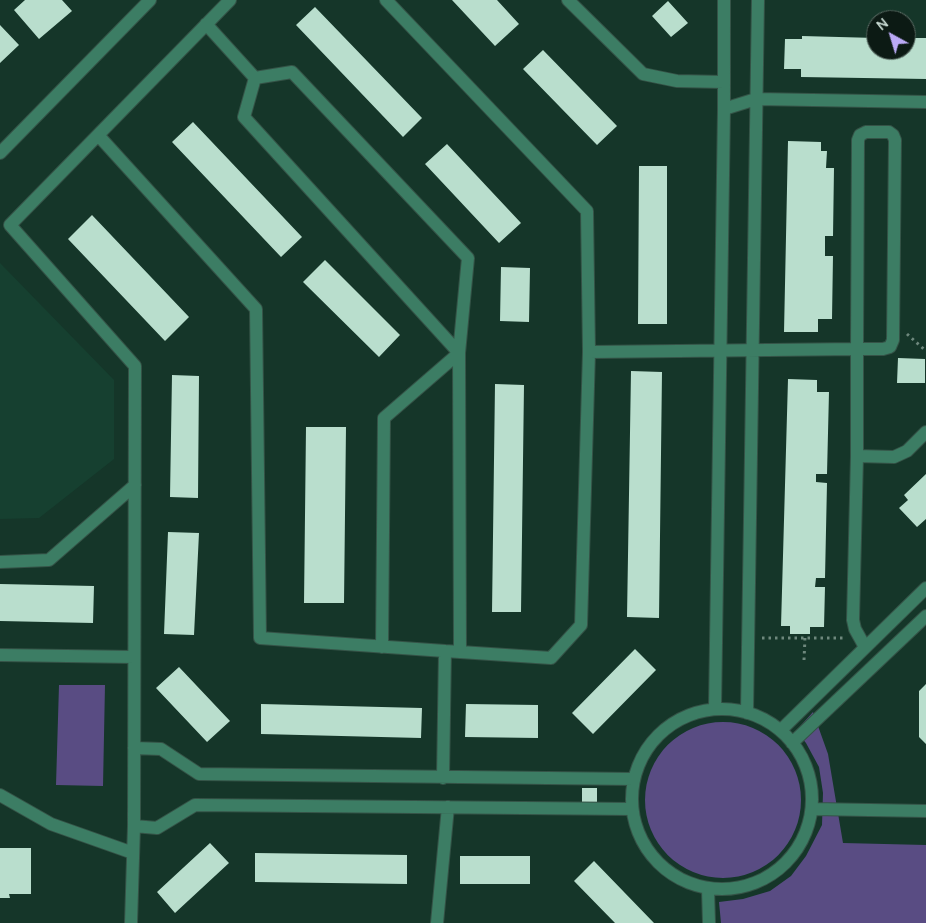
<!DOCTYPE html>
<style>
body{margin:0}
#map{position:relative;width:926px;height:923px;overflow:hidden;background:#153629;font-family:Manrope,sans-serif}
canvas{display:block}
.north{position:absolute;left:866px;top:10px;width:50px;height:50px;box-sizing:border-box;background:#0c1a14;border:1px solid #56665f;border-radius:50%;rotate:321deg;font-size:14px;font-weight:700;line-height:20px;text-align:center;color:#c6d8d0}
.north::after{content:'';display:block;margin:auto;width:18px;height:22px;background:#bbaaf6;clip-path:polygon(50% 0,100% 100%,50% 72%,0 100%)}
</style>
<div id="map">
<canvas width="926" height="923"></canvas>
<div class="north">N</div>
</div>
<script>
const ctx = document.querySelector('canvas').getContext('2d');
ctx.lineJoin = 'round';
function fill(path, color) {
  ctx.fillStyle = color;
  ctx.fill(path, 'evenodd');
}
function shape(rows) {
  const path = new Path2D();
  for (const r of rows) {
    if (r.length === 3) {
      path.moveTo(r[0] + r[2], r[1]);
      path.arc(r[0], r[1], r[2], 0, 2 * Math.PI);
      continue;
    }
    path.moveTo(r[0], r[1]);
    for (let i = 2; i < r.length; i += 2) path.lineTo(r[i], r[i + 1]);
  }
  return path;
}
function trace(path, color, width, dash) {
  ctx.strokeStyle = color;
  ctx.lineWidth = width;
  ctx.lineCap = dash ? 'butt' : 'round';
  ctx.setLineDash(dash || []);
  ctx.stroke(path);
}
fill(shape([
 [0,263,114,380,114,459,39,518,0,519]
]), '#164030');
fill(shape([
 [59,685,105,685,103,786,56,785],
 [813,712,828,754,843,843,926,845,926,923,721,923,719,902,743,899,770,891,791,876,806,856,822,825,823,793,819,767,806,743,796,731],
 [723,800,78]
]), '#594c83');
fill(shape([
 [25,0,62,0,72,11,39,39,14,10],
 [452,0,497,0,519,24,495,46],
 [668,1,688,23,671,37,652,16],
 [315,7,422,118,403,137,296,25],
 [0,25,19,45,0,63],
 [802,36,876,38,876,50,906,50,906,38,926,38,926,79,801,77,801,69,784,69,785,39,802,39],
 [543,50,617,126,597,145,523,69],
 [193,122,302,237,281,257,172,142],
 [788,141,821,142,821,151,827,151,826,168,834,168,833,236,825,236,825,256,833,256,832,319,818,319,818,332,784,332],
 [447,144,521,223,499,243,425,164],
 [639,166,667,166,667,324,638,324],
 [92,215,189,317,165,341,68,239],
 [325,260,400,335,379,357,303,282],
 [501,267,530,268,529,322,500,321],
 [898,358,925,359,925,383,897,383],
 [631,371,662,372,659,618,627,617],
 [172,375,199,376,198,498,170,497],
 [788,379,817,380,817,392,829,392,827,474,816,474,816,482,827,483,825,578,816,578,815,587,825,587,824,627,810,627,810,634,790,634,790,626,781,626],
 [495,384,524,385,521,612,492,612],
 [306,427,346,427,344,603,304,603],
 [926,474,926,519,917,527,899,508,908,500,904,495],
 [168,532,199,533,194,635,164,634],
 [0,584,94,586,93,623,0,621],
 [635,649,656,670,593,734,572,713],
 [179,667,230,721,207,742,156,688],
 [926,684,926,744,919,737,919,691],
 [261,704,422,708,421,738,261,734],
 [466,704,538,705,538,738,465,737],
 [582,788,597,788,597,802,582,802],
 [210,843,229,863,175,913,157,892],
 [0,848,31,848,31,894,9,894,10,898,0,898],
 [255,853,407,855,407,884,255,882],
 [460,856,530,856,530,884,460,884],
 [594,861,654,923,615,923,574,881]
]), '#b9decd');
const minor = shape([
 [386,0,587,211,589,352,581,625,551,658,445,651,443,778],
 [568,0,643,74,677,81,724,82],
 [206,24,255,78,244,117,459,353],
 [255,78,292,72,468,258,459,353,460,652],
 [724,109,756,99,926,102],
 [866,132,889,132,893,135,895,140,893,340,890,347,883,349,857,349,858,140,860,135,866,132],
 [98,135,256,309,260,638,445,651],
 [0,153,150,0],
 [589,352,857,349,857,456,853,620,855,629,865,647],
 [857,456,894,457,907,451,926,432],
 [0,562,49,560,135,485],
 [382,647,384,418,459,353],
 [0,655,134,657],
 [722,799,90],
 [715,709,724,109,724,0],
 [747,713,758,0],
 [781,730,926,588],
 [792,743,926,616],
 [134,748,161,749,199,774,634,779],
 [0,795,51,824,133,853],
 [813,809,926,811],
 [134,826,157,828,195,805,632,809],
 [708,889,709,923],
 [131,923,134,826,135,366,10,225,230,0],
 [437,923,448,807]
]);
trace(minor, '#355347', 14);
trace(shape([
 [907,334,926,351],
 [762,638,843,638],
 [804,660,805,638]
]), '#6e887d', 3, [2.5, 4]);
trace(minor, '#3c7d64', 12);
</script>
